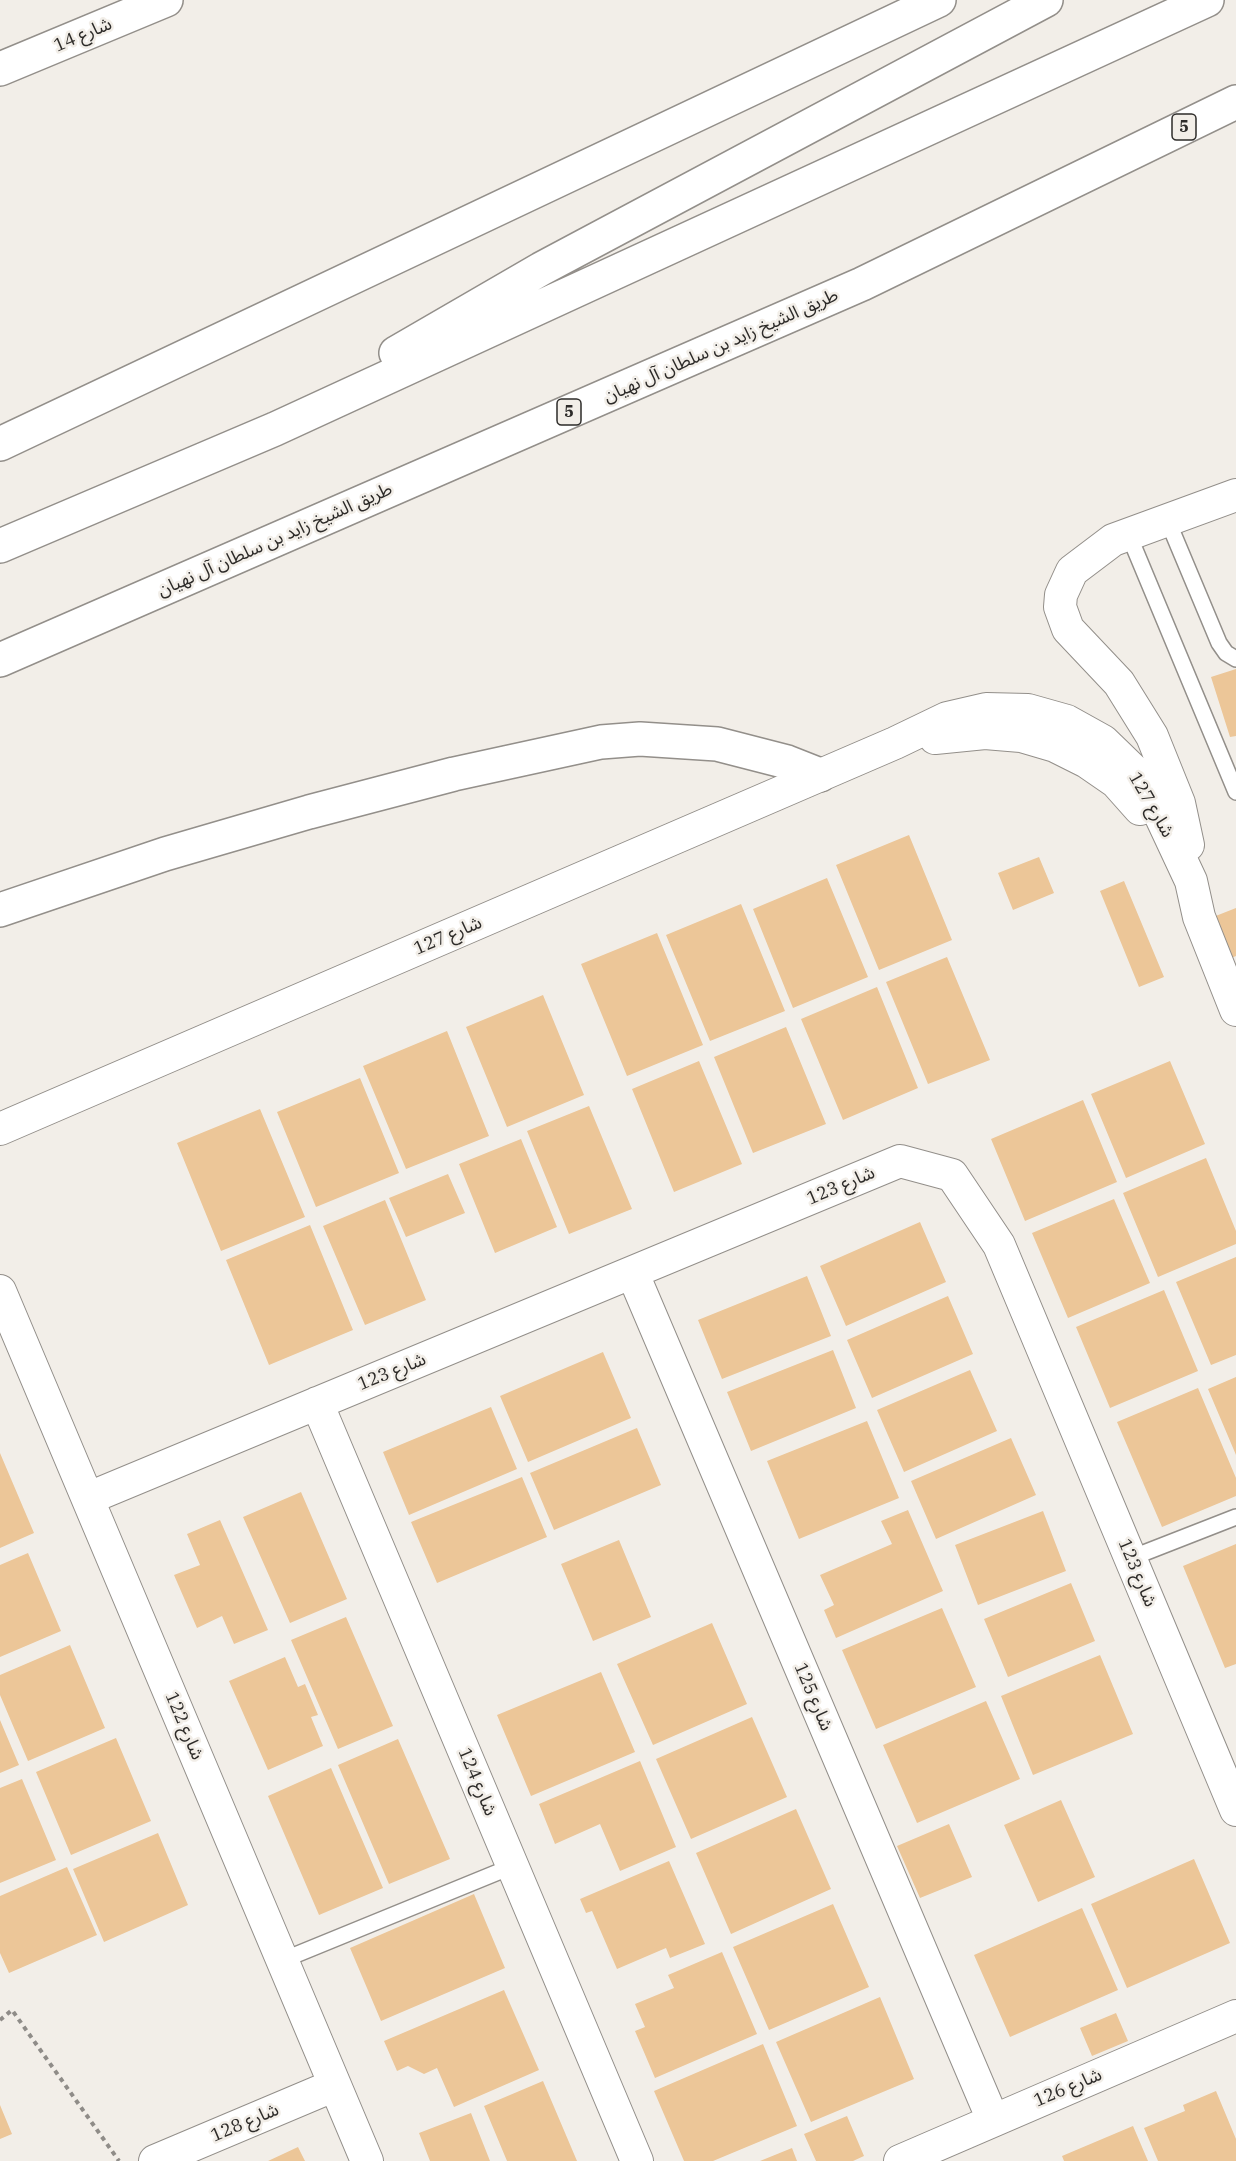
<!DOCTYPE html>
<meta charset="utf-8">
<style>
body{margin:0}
canvas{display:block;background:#f2eee8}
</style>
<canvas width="1236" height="2161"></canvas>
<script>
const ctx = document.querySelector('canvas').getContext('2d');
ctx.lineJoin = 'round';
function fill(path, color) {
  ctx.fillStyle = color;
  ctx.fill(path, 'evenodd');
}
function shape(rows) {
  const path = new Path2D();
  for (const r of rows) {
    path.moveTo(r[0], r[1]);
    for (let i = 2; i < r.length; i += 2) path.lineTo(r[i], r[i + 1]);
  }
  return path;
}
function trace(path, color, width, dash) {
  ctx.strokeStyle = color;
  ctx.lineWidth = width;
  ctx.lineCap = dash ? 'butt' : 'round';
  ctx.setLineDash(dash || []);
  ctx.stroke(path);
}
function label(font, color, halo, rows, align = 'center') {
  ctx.font = font + ' "IBM Plex Serif","Noto Sans Arabic",serif';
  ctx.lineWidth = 5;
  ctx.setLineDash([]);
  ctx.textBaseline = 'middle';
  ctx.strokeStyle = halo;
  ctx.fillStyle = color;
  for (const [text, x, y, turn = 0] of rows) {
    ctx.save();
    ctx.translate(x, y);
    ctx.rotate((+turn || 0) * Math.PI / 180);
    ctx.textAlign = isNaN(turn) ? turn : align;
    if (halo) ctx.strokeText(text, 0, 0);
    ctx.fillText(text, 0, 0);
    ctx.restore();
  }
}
fill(shape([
 [1236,669,1236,736,1230,737,1211,677],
 [909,835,952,940,879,970,836,865],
 [1039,857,1054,893,1013,910,998,873],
 [827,878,868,977,793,1008,753,909],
 [1124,881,1164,977,1139,987,1100,891],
 [741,904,785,1011,710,1041,666,935],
 [1236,908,1236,956,1224,961,1208,919],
 [657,933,703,1045,627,1076,581,964],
 [947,957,990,1060,928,1084,886,982],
 [877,987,918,1088,843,1120,801,1019],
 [543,995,584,1095,507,1127,466,1027],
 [786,1027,826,1124,753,1153,714,1057],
 [447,1031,489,1136,406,1169,363,1066],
 [699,1061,742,1164,674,1192,632,1089],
 [1170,1061,1205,1144,1126,1178,1091,1094],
 [360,1078,399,1173,316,1207,277,1112],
 [1083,1100,1117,1182,1025,1221,991,1139],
 [589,1106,632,1209,569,1234,527,1131],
 [260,1109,305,1217,221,1251,177,1143],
 [521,1139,557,1227,495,1253,459,1164],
 [1206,1158,1236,1231,1236,1244,1158,1277,1123,1193],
 [448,1174,465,1213,406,1237,389,1198],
 [1114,1199,1150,1283,1068,1318,1032,1233],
 [385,1200,426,1300,365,1325,323,1226],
 [920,1222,946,1282,846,1326,820,1266],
 [310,1225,353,1330,269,1365,226,1260],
 [1236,1257,1236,1355,1211,1365,1176,1282],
 [807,1276,831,1336,722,1379,698,1320],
 [1164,1290,1198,1371,1110,1408,1076,1327],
 [948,1296,973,1354,872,1398,847,1340],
 [833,1350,856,1408,751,1451,727,1392],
 [603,1352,631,1418,528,1462,500,1396],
 [970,1370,997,1431,904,1472,877,1410],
 [1236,1377,1236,1455,1208,1389],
 [1198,1388,1236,1478,1236,1496,1162,1527,1117,1422],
 [491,1407,517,1469,409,1515,383,1452],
 [867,1421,899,1498,799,1539,767,1461],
 [637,1428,661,1485,554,1530,530,1473],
 [1011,1438,1036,1495,936,1539,911,1481],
 [0,1453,34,1533,0,1548],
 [522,1477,547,1537,437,1583,411,1522],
 [301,1492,347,1599,290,1623,243,1517],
 [908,1510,943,1591,836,1638,824,1610,834,1605,820,1575,892,1544,881,1521],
 [1043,1511,1066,1571,978,1605,955,1545],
 [220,1520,268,1630,234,1644,222,1616,197,1628,174,1575,200,1565,187,1534],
 [619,1540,651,1617,593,1641,561,1564],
 [1236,1544,1236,1664,1225,1668,1183,1566],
 [28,1553,61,1631,0,1657,0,1565],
 [1071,1583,1095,1641,1008,1677,984,1619],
 [942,1608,976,1687,876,1729,842,1650],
 [346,1617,393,1726,338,1749,291,1640],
 [712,1623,747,1704,653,1745,617,1664],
 [70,1645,105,1728,28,1761,0,1695,0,1675],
 [1100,1655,1133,1734,1033,1775,1001,1696],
 [285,1657,298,1687,305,1684,318,1715,311,1717,323,1746,268,1770,229,1681],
 [601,1672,635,1752,531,1796,497,1715],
 [986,1701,1020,1779,917,1823,883,1745],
 [752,1717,787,1797,691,1839,656,1759],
 [0,1720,19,1765,0,1773],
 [116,1738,151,1821,71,1855,36,1772],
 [398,1739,450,1859,389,1884,338,1765],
 [640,1761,676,1847,620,1871,600,1824,555,1844,539,1804],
 [331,1768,383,1888,319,1915,268,1796],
 [22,1779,56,1860,0,1883,0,1788],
 [1061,1800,1095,1877,1038,1902,1004,1825],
 [796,1809,831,1889,731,1934,696,1853],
 [949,1824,972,1877,920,1898,897,1846],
 [158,1833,188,1905,104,1942,73,1869],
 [1194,1859,1230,1943,1127,1988,1091,1904],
 [669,1861,705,1944,670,1958,666,1948,617,1969,592,1911,586,1913,580,1899],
 [67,1867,97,1935,9,1973,0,1953,0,1896],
 [474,1894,505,1968,381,2021,350,1948],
 [833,1904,869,1987,769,2030,733,1947],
 [1082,1908,1118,1990,1010,2037,974,1955],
 [722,1952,757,2034,655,2078,635,2031,645,2027,635,2004,674,1988,668,1975],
 [504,1990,539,2070,454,2107,437,2068,424,2074,408,2066,397,2071,384,2041],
 [880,1997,914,2079,811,2122,776,2042],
 [1116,2013,1128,2041,1092,2056,1080,2028],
 [763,2044,797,2126,713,2161,684,2161,654,2091],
 [543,2081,577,2161,507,2161,484,2106],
 [1216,2091,1236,2139,1236,2161,1158,2161,1144,2128,1185,2111,1183,2105],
 [0,2105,12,2134,0,2139],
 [471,2113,490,2161,430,2161,419,2133],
 [847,2116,864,2156,853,2161,816,2161,804,2134],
 [1133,2126,1148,2161,1064,2161,1062,2156],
 [298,2147,305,2161,268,2161],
 [792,2148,797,2161,760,2161]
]), '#ecc698');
const lane = shape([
 [1167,519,1219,643,1226,653,1236,659],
 [1128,533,1236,792],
 [1131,1558,1236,1517],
 [283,1960,513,1866]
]);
const street = shape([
 [935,738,985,733,1021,736,1055,746,1087,762,1116,782,1140,809],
 [1188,845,1179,803,1152,736,1119,683,1068,629,1060,607,1061,595,1072,571,1113,540,1236,495],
 [0,1129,895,743,947,718,986,709,1028,710,1067,721,1103,741,1133,770,1155,804,1191,881,1199,917,1236,1010],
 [633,1274,993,2120],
 [0,1291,367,2161],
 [317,1403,637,2161],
 [89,1498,900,1161,952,1175,999,1245,1236,1810],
 [155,2161,335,2085],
 [900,2161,1236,2016]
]);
const secondary = shape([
 [0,69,166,0],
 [0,910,165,854,309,812,454,774,601,742,640,739,717,744,787,762,820,775]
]);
const primary = shape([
 [0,444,939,0]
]);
const highway = shape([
 [396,353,541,269,1046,0],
 [0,546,275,429,1207,0],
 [0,660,862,284,1236,102]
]);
trace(lane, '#938f8a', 18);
trace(street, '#938f8a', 34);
trace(secondary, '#938f8a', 36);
trace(primary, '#938f8a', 36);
trace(highway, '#938f8a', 36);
trace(shape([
 [0,2020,12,2010,119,2161]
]), '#8f8c88', 4, [4.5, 4.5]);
trace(lane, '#fff', 15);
trace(street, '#fff', 32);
trace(secondary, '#fff', 33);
trace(primary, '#fff', 33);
trace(highway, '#fff', 33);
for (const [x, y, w] of [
 [1184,127,24],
 [569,412,24]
]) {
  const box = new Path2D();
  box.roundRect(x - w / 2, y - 13, w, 26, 4.5);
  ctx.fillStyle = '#f2eee8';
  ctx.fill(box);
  trace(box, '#2d2b29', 1.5);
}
label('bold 16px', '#2d2b29', null, [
 ["5",1184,127],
 ["5",569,412]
]);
label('18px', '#2d2b29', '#f2eee8', [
 ["شارع 14",83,35,-23],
 ["طريق الشيخ زايد بن سلطان آل نهيان",721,346,-24],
 ["طريق الشيخ زايد بن سلطان آل نهيان",275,540,-24],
 ["شارع 127",1151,805,60],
 ["شارع 127",448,936,-23],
 ["شارع 123",841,1186,-23],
 ["شارع 123",392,1372,-22],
 ["شارع 123",1137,1573,67],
 ["شارع 125",813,1697,67],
 ["شارع 122",184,1726,67],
 ["شارع 124",477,1782,67],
 ["شارع 126",1068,2088,-23],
 ["شارع 128",245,2123,-23]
]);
</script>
